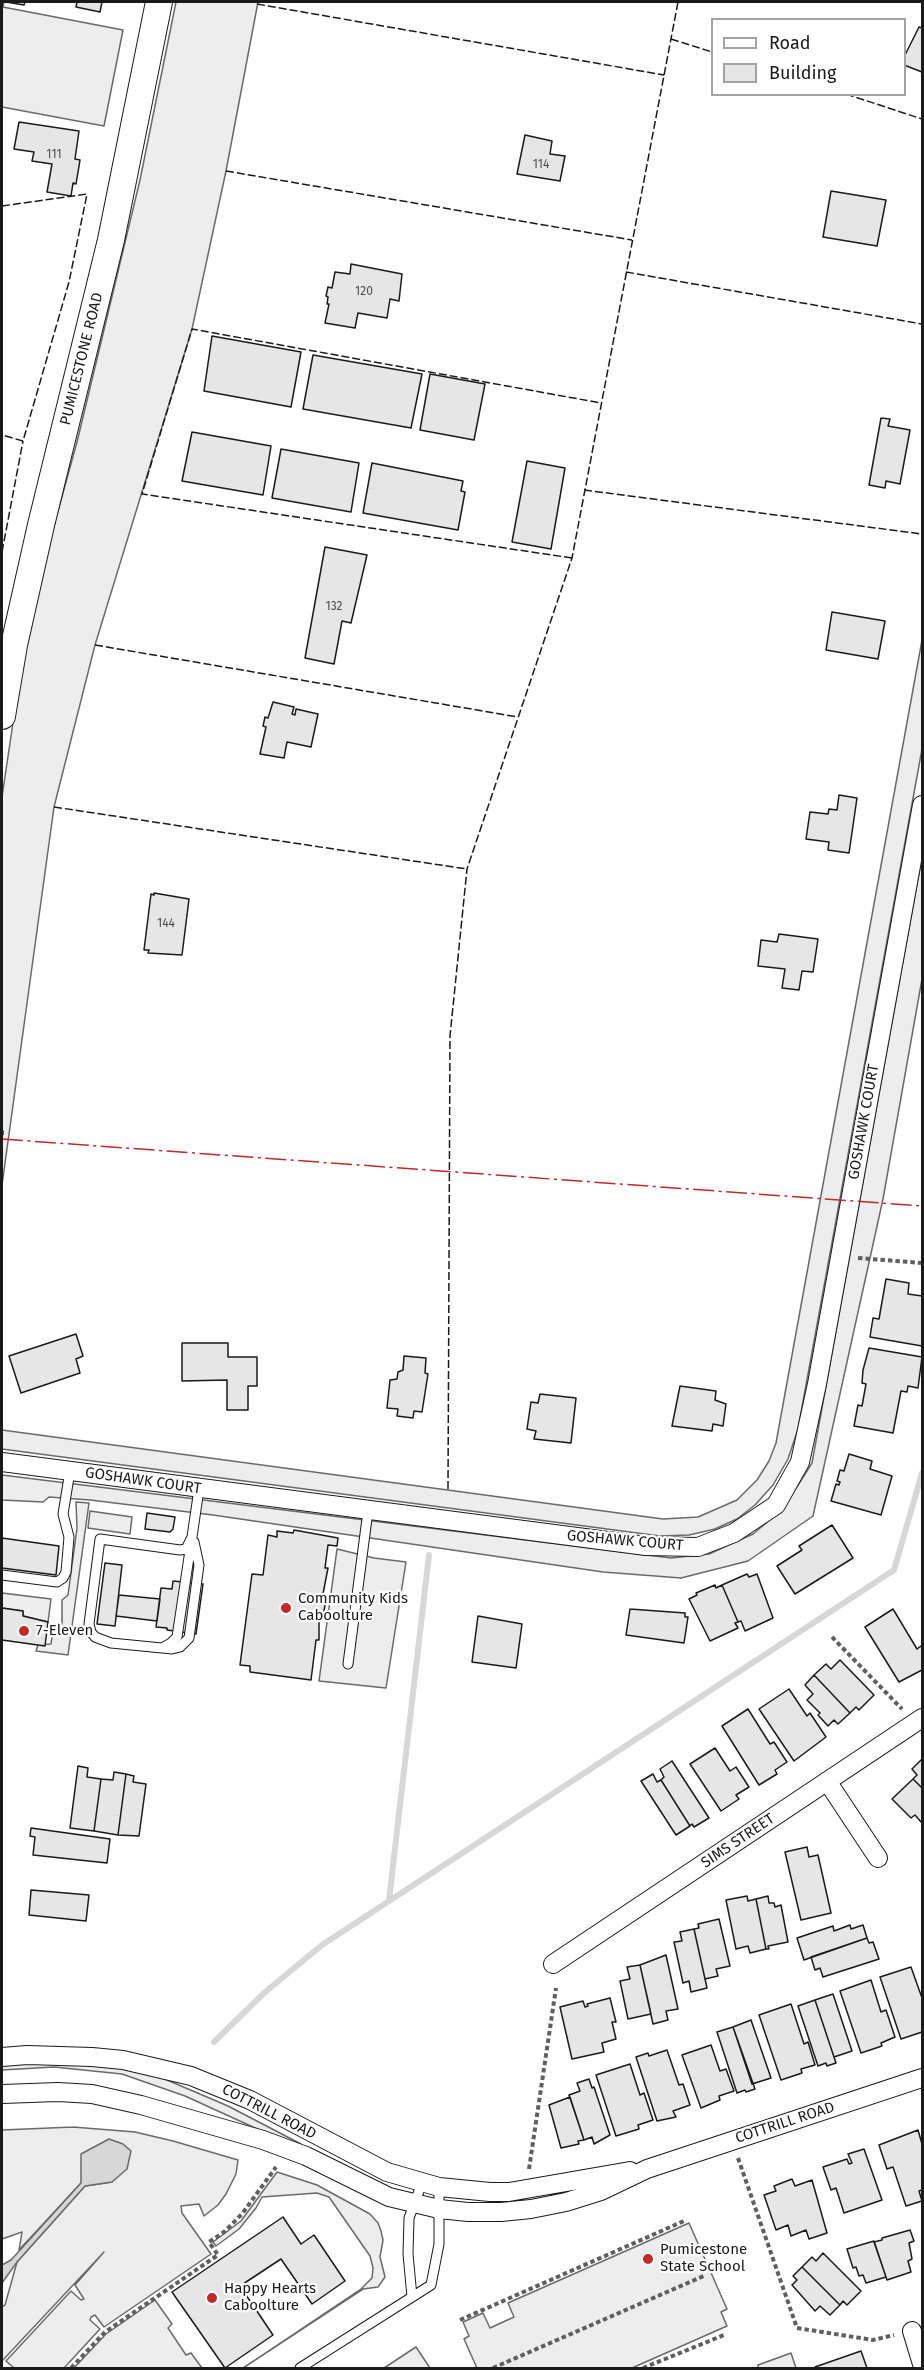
<!DOCTYPE html>
<style>
body{margin:0}
#map{position:relative;width:924px;height:2370px;overflow:hidden;background:#fff;font-family:"Fira Sans",sans-serif}
canvas{display:block}
.frame{position:absolute;inset:0;border:3px solid #1a1a1a;pointer-events:none}
.legend{position:absolute;left:711px;top:18px;width:195px;height:78px;box-sizing:border-box;background:#fff;border:2px solid #a3a3a3;margin:0;padding:8px 10px;list-style:none;font-size:18px;color:#1a1a1a}
.legend li{display:flex;align-items:center;gap:12px;height:30px}
.legend b{width:30px;border:2px solid #a3a3a3}
</style>
<div id="map">
<canvas width="924" height="2370"></canvas>
<div class="frame"></div>
<ul class="legend">
<li><b style="height:8px;background:#fff"></b>Road</li>
<li><b style="height:16px;background:#e6e6e6"></b>Building</li>
</ul>
</div>
<script>
const ctx = document.querySelector('canvas').getContext('2d');
ctx.lineJoin = 'round';
function fill(path, color) {
  ctx.fillStyle = color;
  ctx.fill(path, 'evenodd');
}
function shape(rows) {
  const path = new Path2D();
  for (const r of rows) {
    path.moveTo(r[0], r[1]);
    for (let i = 2; i < r.length; i += 2) path.lineTo(r[i], r[i + 1]);
  }
  return path;
}
function trace(path, color, width, dash) {
  ctx.strokeStyle = color;
  ctx.lineWidth = width;
  ctx.lineCap = dash ? 'butt' : 'round';
  ctx.setLineDash(dash || []);
  ctx.stroke(path);
}
function label(font, color, halo, rows, align = 'center') {
  ctx.font = font + ' "Fira Sans",sans-serif';
  ctx.lineWidth = 4.5;
  ctx.setLineDash([]);
  ctx.textBaseline = 'middle';
  ctx.strokeStyle = halo;
  ctx.fillStyle = color;
  for (const [text, x, y, turn = 0] of rows) {
    ctx.save();
    ctx.translate(x, y);
    ctx.rotate((+turn || 0) * Math.PI / 180);
    ctx.textAlign = isNaN(turn) ? turn : align;
    if (halo) ctx.strokeText(text, 0, 0);
    ctx.fillText(text, 0, 0);
    ctx.restore();
  }
}
const built = shape([
 [2,2,4,2,3,7,123,30,104,126,2,107,2,2],
 [176,2,258,2,226,171,192,329,95,645,54,807,2,1185,2,797,19,682,47,551,77,442,140,180,176,2],
 [922,640,922,749,798,1429,788,1459,773,1485,755,1505,737,1519,715,1529,689,1535,660,1536,2,1449,2,1430,663,1519,698,1517,737,1500,757,1480,769,1461,776,1443,922,640],
 [922,857,922,979,883,1199,813,1516,748,1561,681,1578,603,1572,213,1515,90,1500,49,1497,43,1502,2,1500,2,1475,671,1558,709,1554,753,1534,783,1509,812,1463,922,857],
 [76,1502,89,1503,68,1655,36,1651,38,1645,51,1644,54,1624,62,1624,62,1600,68,1595,77,1528,76,1502],
 [90,1511,132,1517,130,1534,88,1528,90,1511],
 [337,1549,374,1558,406,1562,386,1688,319,1681,337,1549],
 [2,1593,51,1599,48,1622,23,1616,23,1611,2,1608,2,1593],
 [48,2061,146,2071,228,2106,301,2144,299,2148,185,2096,122,2074,54,2067,2,2070,2,2063,48,2061],
 [73,2127,135,2132,173,2141,238,2160,236,2174,226,2194,218,2205,204,2216,199,2204,181,2206,182,2213,211,2254,104,2327,95,2315,91,2317,90,2320,100,2329,64,2368,14,2368,6,2361,71,2291,81,2300,84,2299,75,2285,104,2252,2,2361,2,2307,5,2305,17,2262,85,2186,112,2182,81,2183,19,2250,22,2232,2,2239,2,2130,73,2127],
 [277,2172,317,2185,370,2214,378,2223,381,2231,383,2240,380,2257,385,2277,378,2287,363,2289,243,2368,361,2289,372,2278,373,2268,370,2256,329,2197,317,2193,262,2197,256,2208,239,2229,216,2246,213,2242,241,2221,277,2172],
 [689,2223,727,2309,721,2312,727,2326,632,2368,477,2368,464,2339,469,2336,463,2322,483,2313,490,2328,514,2317,508,2303,689,2223],
 [155,2300,172,2324,168,2328,186,2355,191,2353,202,2368,74,2368,106,2334,155,2300],
 [416,2347,430,2368,384,2368,416,2347],
 [791,2353,796,2368,758,2368,758,2365,791,2353]
]);
fill(built, '#ededed');
trace(built, '#6a6a6a', 1.5);
const water = shape([
 [109,2139,123,2144,131,2151,127,2169,112,2182,85,2186,17,2262,2,2283,2,2265,11,2260,81,2183,81,2154,109,2139]
]);
fill(water, '#d7d7d7');
trace(water, '#6a6a6a', 1.5);
trace(shape([
 [389,1900,429,1555],
 [214,2042,264,1993,322,1945,894,1570,922,1473]
]), '#d7d7d7', 6);
const building = shape([
 [6,2,25,2,24,5,6,2],
 [77,2,102,2,100,12,76,7,77,2],
 [919,27,922,28,922,72,904,65,904,57,919,27],
 [19,122,79,131,75,159,80,160,76,184,73,183,71,196,47,192,52,164,32,161,34,152,14,149,19,122],
 [525,135,552,141,550,154,565,156,560,181,517,174,525,135],
 [831,191,886,200,877,246,823,237,831,191],
 [351,264,402,274,399,301,390,299,387,318,358,313,355,328,325,323,329,304,327,304,328,297,326,296,328,287,332,288,335,272,350,274,351,264],
 [212,336,301,352,291,407,204,391,212,336],
 [313,355,422,374,411,428,303,409,313,355],
 [430,374,485,384,474,440,420,430,430,374],
 [881,418,890,419,888,426,910,430,900,484,886,481,885,488,869,485,881,418],
 [192,432,271,446,263,495,182,481,192,432],
 [281,449,359,463,351,512,272,498,281,449],
 [527,461,565,468,551,549,512,542,527,461],
 [372,463,463,481,461,491,465,492,458,530,363,513,372,463],
 [325,547,367,555,351,623,342,621,334,664,305,658,325,547],
 [832,612,885,621,878,659,826,650,832,612],
 [273,702,294,707,292,714,295,715,296,709,318,714,311,747,287,742,284,758,260,754,266,727,263,726,265,717,268,718,273,702],
 [839,795,857,798,849,853,828,850,829,842,806,839,810,812,828,814,829,809,837,810,839,795],
 [154,893,189,899,182,955,148,953,149,950,144,950,151,894,154,895,154,893],
 [779,934,818,939,813,972,802,971,799,990,782,988,785,969,758,966,761,940,777,942,779,934],
 [886,1279,909,1283,908,1294,922,1296,922,1346,870,1337,873,1318,879,1319,886,1279],
 [76,1334,83,1356,76,1359,80,1373,21,1393,9,1356,76,1334],
 [182,1343,228,1343,228,1357,257,1357,257,1386,248,1386,248,1410,227,1410,227,1380,182,1381,182,1343],
 [869,1348,922,1357,918,1388,908,1386,907,1392,901,1391,893,1433,854,1426,858,1405,862,1406,866,1384,862,1383,863,1370,869,1348],
 [404,1356,426,1358,425,1373,428,1374,422,1412,414,1411,413,1418,397,1416,398,1409,387,1408,390,1380,397,1379,398,1372,403,1370,404,1356],
 [680,1386,716,1391,715,1400,726,1404,723,1426,713,1424,712,1431,672,1426,680,1386],
 [540,1394,576,1398,571,1443,534,1439,536,1431,527,1429,531,1402,538,1403,540,1394],
 [849,1454,872,1461,870,1469,892,1476,881,1515,831,1501,836,1484,839,1485,840,1482,837,1481,840,1470,844,1471,849,1454],
 [147,1513,175,1517,173,1529,170,1532,145,1529,147,1513],
 [832,1525,853,1558,795,1594,777,1566,802,1550,799,1546,832,1525],
 [294,1530,338,1538,337,1546,328,1545,325,1568,328,1568,322,1599,326,1600,323,1616,319,1616,319,1640,316,1640,311,1680,250,1672,250,1666,240,1665,252,1574,263,1575,268,1535,277,1537,277,1531,293,1533,294,1530],
 [2,1538,59,1546,56,1575,2,1568,2,1538],
 [105,1563,122,1565,115,1626,97,1624,105,1563],
 [747,1574,749,1577,757,1574,773,1618,745,1631,741,1621,738,1622,722,1585,747,1574],
 [173,1581,203,1584,196,1634,167,1630,167,1628,156,1627,161,1588,172,1589,173,1581],
 [715,1585,716,1588,722,1585,738,1622,735,1623,738,1628,710,1641,689,1599,697,1595,696,1593,715,1585],
 [119,1595,160,1599,157,1621,116,1616,119,1595],
 [2,1608,23,1611,23,1616,48,1622,45,1646,2,1640,2,1608],
 [630,1609,685,1613,685,1617,688,1617,684,1643,626,1635,630,1609],
 [893,1609,917,1649,921,1646,922,1648,922,1670,899,1682,865,1627,893,1609],
 [478,1616,522,1624,516,1668,472,1662,478,1616],
 [840,1660,874,1695,859,1710,856,1707,850,1713,814,1675,826,1664,831,1669,840,1660],
 [814,1675,850,1713,838,1724,834,1720,828,1726,818,1715,820,1713,807,1700,813,1694,805,1685,814,1675],
 [789,1689,807,1716,810,1713,826,1737,794,1761,759,1709,789,1689],
 [748,1709,770,1744,774,1742,787,1762,775,1770,777,1774,759,1785,722,1726,748,1709],
 [715,1748,730,1771,736,1767,749,1787,736,1795,739,1799,721,1811,690,1764,715,1748],
 [922,1759,922,1788,913,1779,917,1775,912,1769,922,1759],
 [672,1761,709,1818,694,1827,692,1824,690,1826,661,1780,664,1777,660,1769,672,1761],
 [78,1766,88,1768,87,1777,101,1779,94,1831,70,1828,78,1766],
 [114,1772,126,1774,118,1835,94,1831,101,1779,113,1780,114,1772],
 [126,1774,134,1776,133,1782,146,1784,139,1836,118,1835,126,1774],
 [653,1774,657,1782,661,1780,690,1826,676,1835,641,1781,653,1774],
 [913,1779,922,1788,922,1823,915,1815,911,1818,892,1799,913,1779],
 [31,1828,110,1839,107,1863,33,1855,35,1837,30,1836,31,1828],
 [807,1847,809,1857,818,1855,831,1913,801,1920,785,1852,807,1847],
 [31,1890,89,1895,86,1921,29,1915,31,1890],
 [747,1896,748,1901,756,1899,766,1949,750,1953,748,1946,736,1949,726,1900,747,1896],
 [768,1896,769,1903,774,1903,775,1907,781,1905,788,1942,768,1946,769,1949,766,1949,756,1899,768,1896],
 [719,1919,730,1966,716,1969,718,1976,705,1979,694,1929,699,1928,698,1924,719,1919],
 [850,1925,851,1929,863,1925,867,1938,804,1960,797,1938,833,1926,834,1931,850,1925],
 [694,1929,707,1988,691,1992,689,1981,683,1983,674,1942,682,1941,680,1932,694,1929],
 [867,1938,869,1943,873,1942,879,1959,823,1977,820,1968,815,1970,811,1957,867,1938],
 [666,1955,678,2009,666,2011,668,2020,653,2024,640,1965,666,1955],
 [640,1965,651,2014,628,2019,620,1981,630,1979,627,1967,640,1965],
 [911,1967,922,1998,922,2032,901,2039,880,1977,911,1967],
 [871,1980,881,2012,886,2010,895,2037,881,2043,882,2046,861,2053,840,1991,871,1980],
 [833,1994,852,2051,834,2057,815,2000,833,1994],
 [610,1998,616,2022,612,2022,616,2039,602,2043,604,2052,572,2059,560,2007,583,2001,585,2007,588,2006,587,2004,610,1998],
 [815,2000,836,2063,827,2066,826,2063,818,2066,798,2006,815,2000],
 [791,2004,804,2044,808,2042,815,2065,801,2069,802,2073,781,2080,759,2015,791,2004],
 [751,2020,771,2078,752,2084,733,2027,751,2020],
 [733,2027,755,2089,746,2092,745,2090,737,2093,717,2032,733,2027],
 [711,2045,720,2071,726,2069,734,2091,719,2096,720,2100,701,2108,682,2055,711,2045],
 [667,2050,679,2085,683,2084,690,2105,673,2111,676,2117,657,2121,636,2057,648,2053,649,2056,667,2050],
 [630,2064,640,2095,644,2093,653,2120,638,2125,639,2129,616,2136,596,2075,630,2064],
 [589,2079,592,2088,594,2087,610,2135,594,2144,592,2137,584,2140,569,2095,580,2091,577,2083,589,2079],
 [570,2097,584,2140,578,2141,579,2144,561,2148,549,2105,570,2097],
 [918,2130,922,2144,922,2190,919,2191,922,2201,906,2206,893,2167,887,2169,879,2145,918,2130],
 [864,2149,882,2200,844,2213,836,2188,831,2190,823,2167,847,2159,849,2164,852,2163,848,2154,864,2149],
 [792,2179,795,2186,812,2180,827,2233,809,2239,806,2230,791,2236,788,2225,776,2230,764,2195,776,2191,774,2186,792,2179],
 [283,2217,301,2244,314,2235,345,2281,312,2304,281,2259,240,2286,273,2335,225,2368,172,2292,283,2217],
 [910,2230,914,2241,909,2243,912,2259,908,2261,911,2272,887,2280,874,2242,882,2240,882,2238,910,2230],
 [874,2241,886,2277,866,2283,863,2275,859,2276,856,2267,853,2268,847,2249,874,2241],
 [823,2253,861,2291,847,2305,843,2301,840,2305,802,2267,812,2257,816,2261,823,2253],
 [802,2267,840,2305,830,2315,820,2306,815,2311,792,2285,797,2280,793,2276,802,2267],
 [861,2351,867,2368,815,2368,815,2367,861,2351]
]);
fill(building, '#e6e6e6');
trace(building, '#1a1a1a', 1.5);
const service = shape([
 [192,1537,177,1637,171,1643,162,1648,111,1643,95,1637,91,1632,89,1624,100,1539,180,1550,186,1549,192,1537,199,1489],
 [2,1575,57,1582,63,1578,66,1572,69,1537,63,1514,70,1471],
 [163,1648,172,1649,180,1647,189,1638,199,1565,194,1542],
 [348,1664,368,1511],
 [412,2297,408,2254,409,2218,422,2183],
 [300,2368,431,2285,439,2244,439,2187]
]);
const minor = shape([
 [2,1462,646,1546,698,1547,734,1533,776,1505,800,1462,817,1384,922,805],
 [827,1781,878,1858],
 [553,1964,922,1718],
 [2,2057,27,2055,92,2057,123,2060,191,2076,250,2100,387,2172,439,2187,490,2192,509,2192,630,2171],
 [2,2094,58,2092,92,2094,141,2105,263,2140,306,2156,389,2197,439,2209,468,2212,501,2212,531,2209,566,2202,601,2191,647,2169,922,2078],
 [912,2331,922,2364]
]);
const secondary = shape([
 [2,716,14,645,41,525,111,240,159,2]
]);
trace(service, '#1a1a1a', 11);
trace(minor, '#1a1a1a', 20);
trace(secondary, '#1a1a1a', 28);
trace(shape([
 [2,1135,2,1129],
 [858,1258,922,1263],
 [832,1637,902,1709],
 [738,2158,797,2328,873,2340,894,2335],
 [529,2169,556,1988],
 [460,2320,684,2221],
 [71,2368,105,2332,218,2255,209,2242,224,2232,242,2214,276,2167],
 [493,2368,706,2275],
 [643,2368,724,2335]
]), '#5f5f5f', 4, [4.5, 3]);
trace(service, '#fff', 9);
trace(minor, '#fff', 18);
trace(secondary, '#fff', 26);
trace(shape([
 [257,4,664,75],
 [671,39,712,52],
 [846,94,922,119],
 [226,171,632,240],
 [2,206,87,194,69,282,23,441,2,435],
 [626,272,922,324],
 [584,490,922,534],
 [2,552,23,441],
 [572,558,142,494,192,329,601,403],
 [95,645,518,717],
 [54,807,467,869],
 [448,1489,450,1036,467,869,572,558,678,2]
]), '#1a1a1a', 1.5, [8, 3]);
trace(shape([
 [2,1139,922,1206]
]), '#c62828', 1.5, [21, 4.5, 3, 4.5]);
for (const [x, y, r, color] of [
 [286,1608,6,"#c62828"],
 [24,1631,6,"#c62828"],
 [648,2259,6,"#c62828"],
 [212,2298,6,"#c62828"]
]) {
  const dot = new Path2D();
  dot.arc(x, y, r, 0, 2 * Math.PI);
  ctx.fillStyle = color;
  ctx.fill(dot);
  trace(dot, '#fff', 2);
}
label('12px', '#4d4d4d', null, [
 ["111",54,155],
 ["114",541,165],
 ["120",364,292],
 ["132",334,607],
 ["144",166,924]
]);
label('15px', '#1a1a1a', '#fff', [
 ["PUMICESTONE ROAD",82,359,-76],
 ["GOSHAWK COURT",864,1122,-80],
 ["GOSHAWK COURT",143,1481,8],
 ["GOSHAWK COURT",625,1541,5],
 ["SIMS STREET",738,1841,-34],
 ["COTTRILL ROAD",269,2112,27],
 ["COTTRILL ROAD",785,2123,-18]
]);
label('15px', '#1a1a1a', '#fff', [
 ["Community Kids",298,1599],
 ["Caboolture",298,1616],
 ["7-Eleven",36,1631],
 ["Pumicestone",660,2250],
 ["State School",660,2267],
 ["Happy Hearts",224,2289],
 ["Caboolture",224,2306]
], 'left');
</script>
